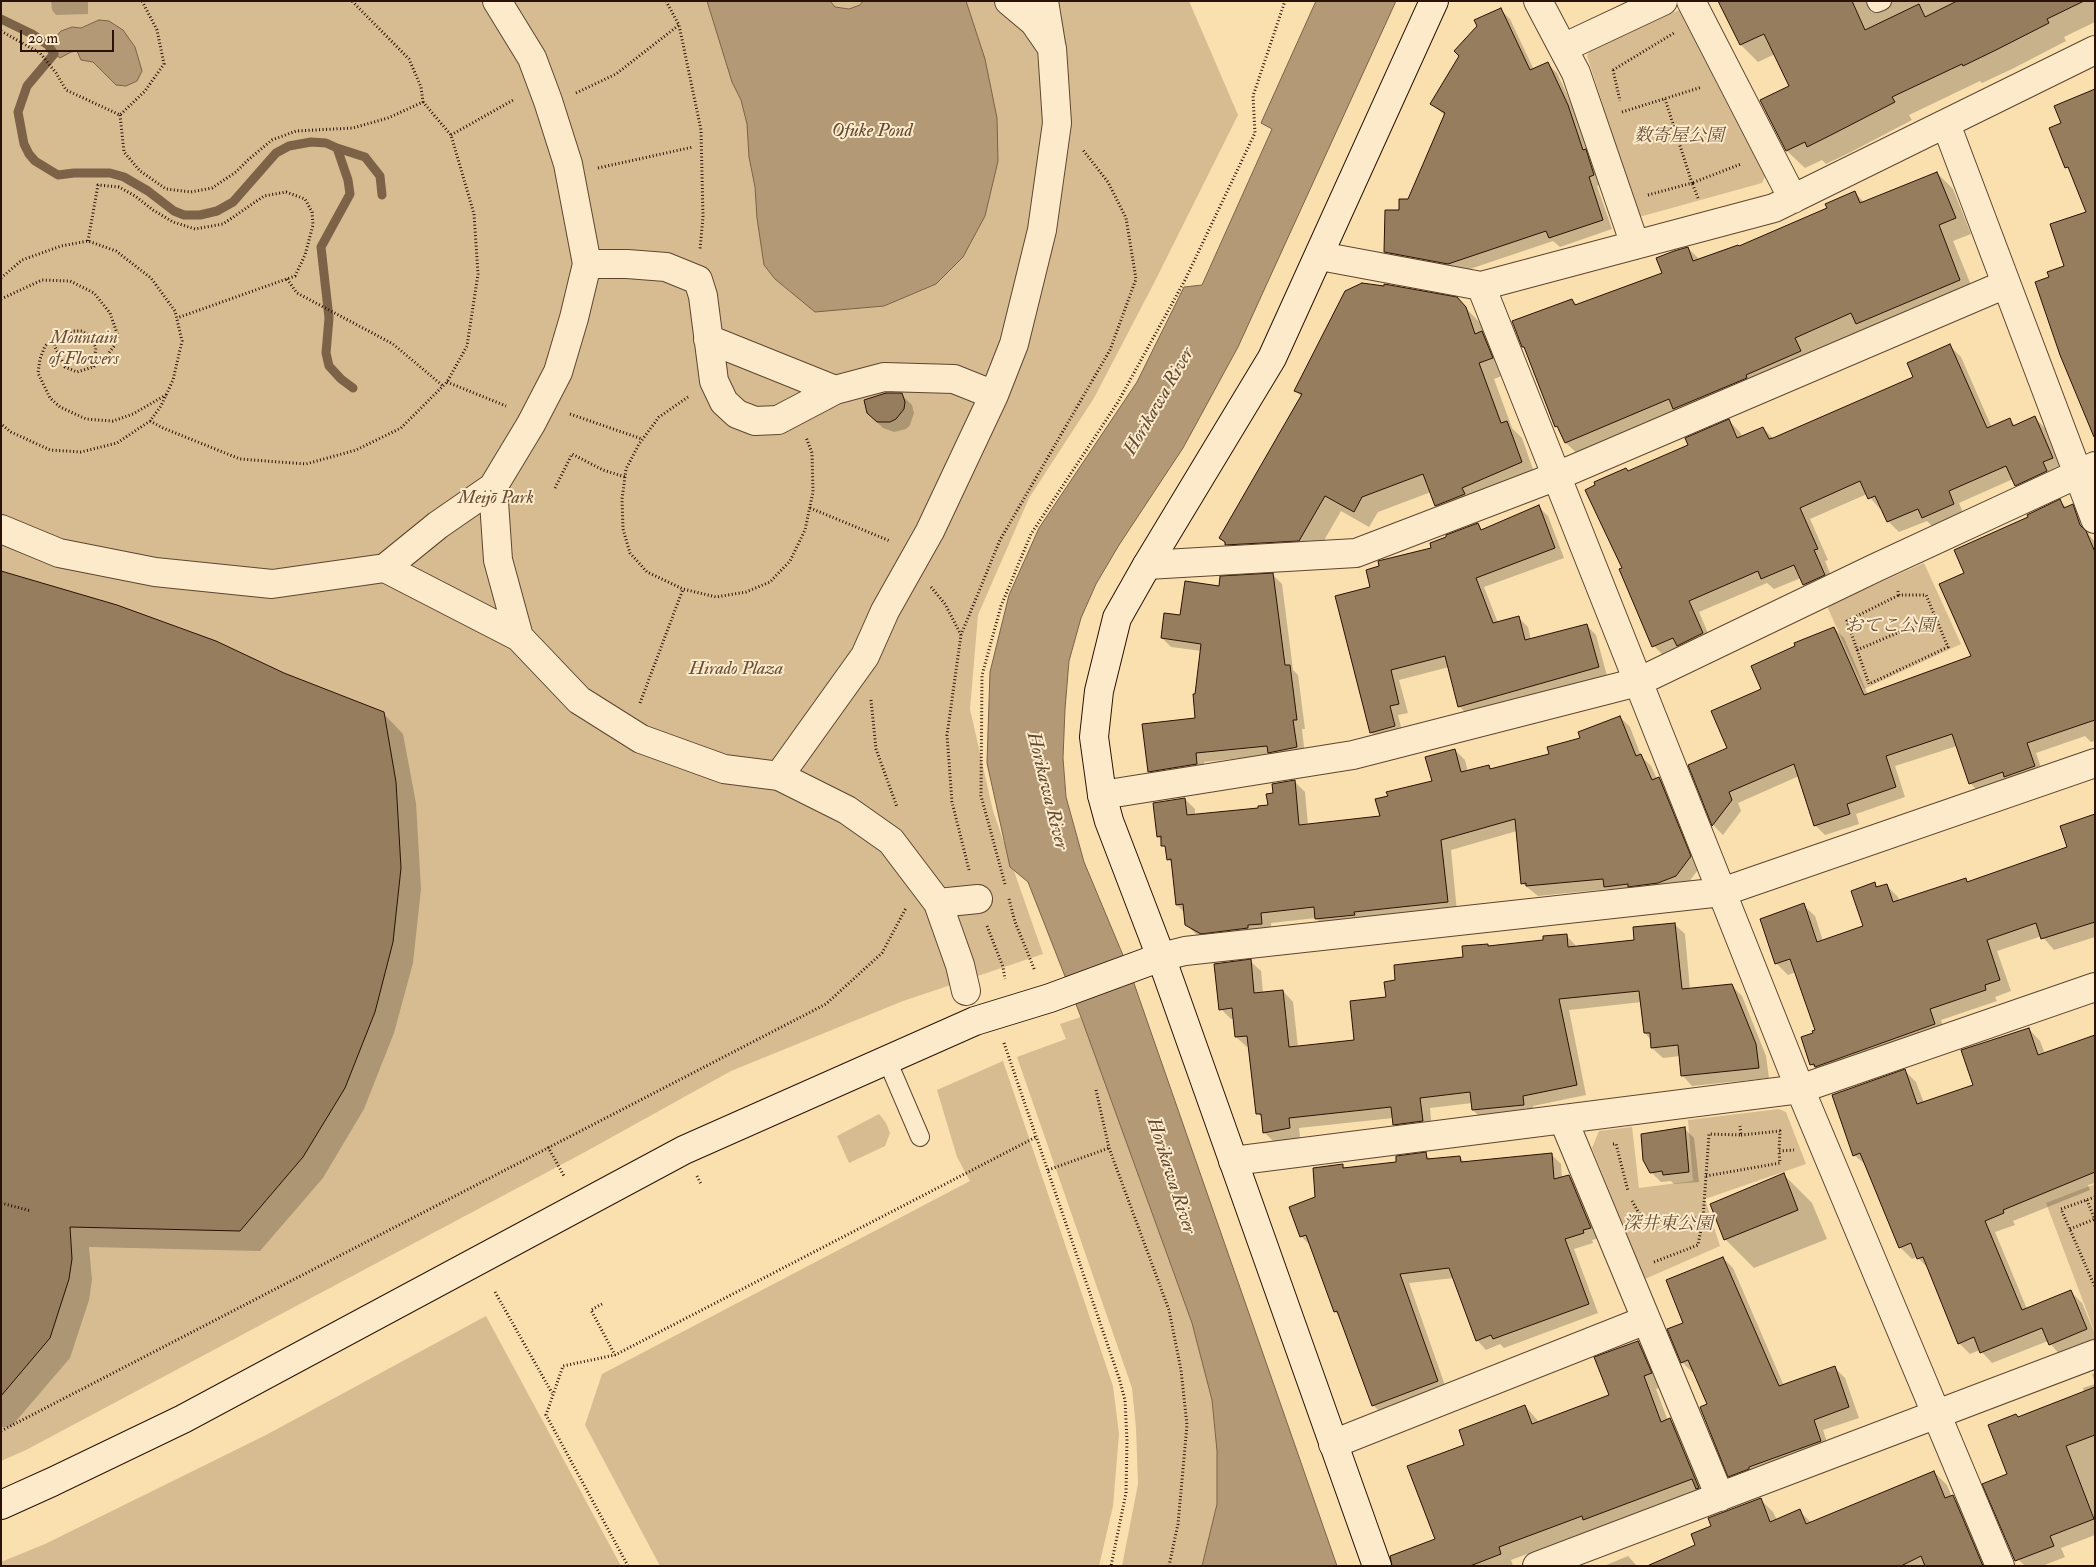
<!DOCTYPE html>
<meta charset="utf-8">
<style>
body{margin:0}
#map{position:relative;width:2096px;height:1567px;overflow:hidden;background:#fadfaf;font-family:"IM FELL Double Pica",serif}
canvas{display:block}
.frame{position:absolute;inset:0;border:2px solid #2a1204;pointer-events:none}
.scale{position:absolute;left:20px;top:30px;width:94px;height:22px;box-sizing:border-box;border:2px solid #2a1204;border-top:0;padding-left:6px;font-size:15px;line-height:18px;white-space:nowrap;color:#2a1204;-webkit-text-stroke:4px #fceacb;paint-order:stroke}
</style>
<div id="map">
<canvas width="2096" height="1567"></canvas>
<div class="frame"></div>
<div class="scale">20 m</div>
</div>
<script>
const ctx = document.querySelector('canvas').getContext('2d');
ctx.lineJoin = 'round';
function fill(path, color) {
  ctx.fillStyle = color;
  ctx.fill(path, 'evenodd');
}
function shape(rows) {
  const path = new Path2D();
  for (const r of rows) {
    path.moveTo(r[0], r[1]);
    for (let i = 2; i < r.length; i += 2) path.lineTo(r[i], r[i + 1]);
  }
  return path;
}
function trace(path, color, width, dash) {
  ctx.strokeStyle = color;
  ctx.lineWidth = width;
  ctx.lineCap = dash ? 'butt' : 'round';
  ctx.setLineDash(dash || []);
  ctx.stroke(path);
}
function label(font, color, halo, rows, align = 'center') {
  ctx.font = font + ' "IM FELL Double Pica","Noto Serif JP",serif';
  ctx.lineWidth = 4;
  ctx.setLineDash([]);
  ctx.textBaseline = 'middle';
  ctx.strokeStyle = halo;
  ctx.fillStyle = color;
  for (const [text, x, y, turn = 0] of rows) {
    ctx.save();
    ctx.translate(x, y);
    ctx.rotate((+turn || 0) * Math.PI / 180);
    ctx.textAlign = isNaN(turn) ? turn : align;
    if (halo) ctx.strokeText(text, 0, 0);
    ctx.fillText(text, 0, 0);
    ctx.restore();
  }
}
fill(shape([
 [1,1,1189,1,1238,115,1153,285,1094,398,1029,498,978,615,970,709,993,811,1043,954,903,1001,731,1071,585,1152,26,1450,1,1461],
 [1679,10,1687,13,1767,172,1762,183,1639,217,1587,56,1589,52],
 [1924,563,1961,644,1864,689,1827,606],
 [1081,1017,1192,1323,1212,1400,1217,1451,1217,1504,1202,1566,1122,1566,1138,1484,1136,1428,1132,1388,1017,1057,1066,1039,1060,1024],
 [1003,1061,1113,1386,1119,1434,1113,1506,1099,1566,660,1566,585,1425,602,1374,970,1181,957,1157,937,1090],
 [1779,1109,1786,1112,1806,1164,1705,1199,1720,1246,1645,1279,1592,1148,1599,1131,1632,1127,1639,1188,1693,1181,1688,1120],
 [879,1114,886,1123,890,1133,885,1146,849,1163,837,1136],
 [2095,1184,2095,1333,2046,1203],
 [486,1316,621,1566,1,1566,1,1562,45,1544,266,1435]
]), '#d7bc92');
const water = shape([
 [707,1,830,1,835,7,849,9,860,5,863,1,966,1,985,59,997,118,998,161,985,216,963,257,936,284,884,306,815,312,775,279,764,265,757,218,755,187,749,157,747,124,741,100,732,82,707,1],
 [1316,1,1396,1,1238,347,1183,448,1119,545,1096,584,1081,618,1069,661,1065,709,1063,758,1066,797,1084,862,1130,972,1337,1566,1202,1566,1217,1504,1217,1451,1212,1400,1192,1323,1081,1017,1028,882,1010,867,987,763,990,672,1009,595,1039,528,1137,382,1184,287,1202,285,1272,129,1261,123,1316,1],
 [99,20,109,21,123,30,135,47,142,71,137,81,126,86,116,85,93,62,81,60,77,51,71,52,60,58,46,48,61,31,72,27,81,28,99,20]
]);
fill(water, '#b39975');
trace(water, '#7c6348', 1);
fill(shape([
 [51,1,88,1,88,14,56,15,52,10],
 [1719,1,2095,1,2095,22,2064,37,2066,41,2014,68,1982,83,1980,81,1909,115,1912,120,1851,152,1826,164,1822,160,1805,168,1787,151,1761,101,1791,86,1775,54,1758,62,1741,45],
 [1500,9,1510,19,1534,70,1547,63,1557,73,1577,116,1603,184,1597,186,1612,229,1560,247,1553,241,1458,273,1395,261,1386,252,1401,212,1408,200,1445,116,1432,104],
 [1937,173,1953,189,1971,234,1953,241,1975,295,1873,339,1863,330,1582,458,1566,443,1561,431,1556,426,1527,350,1523,347,1572,300,1577,305,1663,273,1688,248,1700,260,1739,248,1828,208,1855,193,1865,203],
 [1457,299,1481,324,1485,336,1497,348,1507,374,1494,379,1512,428,1522,438,1536,478,1451,521,1436,505,1431,492,1378,512,1369,527,1341,511,1315,556,1242,560,1220,538,1302,397,1296,391],
 [1950,346,1961,357,1992,428,2009,420,2016,426,2035,418,2046,429,2064,469,2027,496,2016,485,2013,479,1959,503,1964,515,1934,528,1927,521,1899,532,1888,521,1882,508,1880,509,1867,494,1810,519,1828,560,1825,561,1835,586,1815,595,1804,584,1801,578,1774,589,1767,583,1699,612,1713,645,1665,657,1654,646,1624,569,1629,472,1689,446,1729,421,1740,432,1742,437,1763,428,1774,439,1914,378],
 [901,394,912,405,914,413,910,425,906,429,894,432,883,428,872,417],
 [2060,501,2067,508,2072,506,2082,516,2090,536,2095,542,2095,741,2091,742,2085,736,2036,753,2044,776,1980,793,1970,783,1957,746,1895,766,1905,797,1856,814,1859,824,1825,835,1815,825,1799,776,1738,803,1741,811,1723,835,1714,826,1690,765,1729,749,1762,689,1834,628,1844,638,1868,695,1973,657,1966,573,2030,517],
 [1539,507,1548,516,1564,558,1484,587,1498,623,1519,618,1528,627,1531,640,1586,625,1596,635,1607,676,1468,715,1459,706,1449,667,1399,680,1408,713,1398,715,1403,735,1380,742,1371,732,1372,588,1433,549,1477,525,1483,531],
 [1,572,284,674,383,713,403,734,416,803,421,889,413,963,394,1033,364,1109,323,1178,260,1251,89,1247,92,1280,89,1300,70,1358,11,1427,1,1427],
 [1273,575,1282,584,1293,670,1298,675,1305,729,1302,729,1305,756,1272,755,1204,762,1206,773,1159,780,1150,771,1197,719,1196,695,1202,651,1171,647,1162,638,1181,617,1220,587],
 [1620,717,1630,727,1641,756,1651,766,1657,779,1659,778,1669,789,1700,867,1686,886,1616,897,1608,889,1538,896,1522,883,1517,831,1451,850,1457,912,1326,929,1316,918,1271,923,1272,934,1212,943,1197,935,1186,924,1185,913,1177,905,1173,864,1168,859,1167,850,1158,836,1185,799,1195,809,1195,815,1259,809,1269,806,1275,794,1294,781,1305,792,1308,825,1381,818,1433,782,1455,750,1465,760,1468,772,1489,766,1492,770,1551,755],
 [2095,815,2095,937,2054,950,2042,936,1997,951,2011,991,1995,997,1997,1001,1941,1020,1946,1036,1823,1076,1811,1064,1814,1034,1816,1031,1796,972,1788,975,1776,963,1803,905,1815,916,1823,941,1864,927,1874,884,1879,888,1886,885,1898,897,1899,901,1965,879,1969,883,2069,848],
 [1674,924,1685,934,1690,990,1731,985,1742,996,1766,1056,1769,1078,1692,1086,1682,1075,1680,1056,1663,1058,1652,1048,1651,1040,1645,1033,1642,1002,1569,1010,1586,1095,1533,1106,1534,1115,1483,1120,1473,1110,1472,1103,1430,1108,1432,1131,1404,1135,1394,1124,1393,1118,1299,1128,1300,1138,1274,1142,1264,1132,1262,1118,1258,1113,1250,1047,1247,1047,1236,1037,1235,1019,1231,1019,1221,1009,1250,961,1261,971,1263,993,1283,991,1293,1002,1298,1047,1355,1041,1387,999,1396,981,1464,958,1487,945,1489,947,1545,941,1566,935,1577,947,1635,941],
 [2029,1029,2040,1041,2045,1054,2095,1036,2095,1183,2088,1185,2090,1190,2013,1221,2015,1225,1995,1232,2027,1309,2071,1292,2082,1303,2095,1334,2095,1342,2061,1356,2048,1341,1992,1363,1980,1350,1970,1354,1959,1343,1929,1269,1917,1257,1912,1259,1900,1247,1867,1166,1854,1155,1905,1071,1916,1082,1924,1103,1974,1086],
 [1684,1128,1694,1138,1699,1182,1674,1184,1671,1181,1661,1182,1651,1172],
 [1425,1154,1432,1160,1460,1157,1465,1163,1551,1154,1561,1164,1562,1178,1569,1176,1579,1186,1599,1238,1592,1240,1593,1243,1574,1249,1598,1313,1504,1348,1500,1344,1486,1350,1477,1340,1454,1278,1409,1283,1447,1391,1383,1415,1373,1405,1340,1316,1335,1312,1311,1246,1301,1236,1316,1198,1342,1166,1346,1169,1398,1163],
 [1783,1174,1812,1203,1827,1239,1754,1268,1725,1239],
 [1723,1258,1733,1268,1784,1386,1835,1368,1845,1378,1859,1418,1823,1430,1830,1451,1740,1486,1729,1476,1709,1405,1694,1371,1692,1372,1682,1362,1685,1323],
 [1638,1342,1651,1355,1664,1386,1656,1389,1668,1421,1670,1420,1683,1433,1711,1501,1598,1533,1594,1529,1511,1560,1513,1566,1421,1566,1436,1540,1466,1445,1525,1406,1539,1422,1610,1395],
 [2095,1373,2095,1383,2092,1374],
 [2095,1384,2095,1535,2061,1548,2065,1557,2042,1566,2025,1566,2018,1559,2009,1475,2019,1418,2084,1392,2083,1388],
 [1934,1472,1947,1485,1952,1497,1966,1510,1990,1566,1648,1566,1697,1546,1713,1526,1760,1499,1773,1512,1777,1520,1799,1511,1812,1523],
 [1628,1556,1637,1566,1604,1566]
]), '#0003');
trace(shape([
 [1,19,32,34,48,45,54,54,27,86,18,112,24,144,29,154,35,161,58,175,74,173,110,173,124,177,148,191,174,211,184,215,200,215,217,211,233,202,276,153,289,146,311,142,326,143,337,148,348,180,350,194,321,247,329,318,326,353,329,366,341,379,353,388],
 [337,148,365,157,380,176,382,195]
]), '#7c6348', 9);
const building = shape([
 [1718,1,1852,1,1865,30,1919,4,1925,17,1957,1,2084,1,2047,19,2049,23,1996,50,1963,66,1962,64,1892,97,1895,102,1833,134,1807,147,1805,142,1786,151,1760,100,1789,86,1764,34,1740,45,1718,1],
 [1501,8,1530,70,1548,62,1568,105,1583,150,1586,149,1594,175,1589,177,1603,220,1549,238,1546,231,1448,264,1384,252,1385,210,1399,210,1399,199,1408,199,1445,113,1430,104,1459,56,1454,51,1477,26,1474,20,1501,8],
 [2095,89,2095,437,2094,437,2060,355,2035,282,2049,277,2047,272,2064,266,2050,224,2086,212,2068,167,2065,168,2049,128,2061,123,2054,106,2095,89],
 [1937,172,1956,218,1939,225,1960,280,1856,324,1851,313,1795,338,1801,351,1746,375,1747,378,1673,409,1669,399,1565,443,1557,426,1555,427,1524,347,1522,347,1512,321,1572,299,1575,305,1662,273,1656,258,1674,251,1688,247,1693,261,1738,245,1739,246,1827,208,1825,204,1855,191,1860,203,1937,172],
 [1362,283,1384,286,1384,284,1457,297,1466,307,1475,334,1482,331,1493,358,1479,363,1501,423,1507,421,1522,462,1462,488,1465,494,1435,506,1423,474,1362,497,1354,512,1325,496,1299,541,1225,545,1225,542,1219,538,1302,394,1294,391,1345,291,1362,283],
 [1950,344,1987,428,2010,418,2013,426,2035,416,2053,458,2043,462,2047,471,2015,486,2006,466,1949,491,1954,504,1922,518,1918,509,1887,522,1875,496,1868,499,1860,481,1800,508,1818,549,1814,550,1825,575,1803,585,1794,565,1761,579,1758,571,1689,601,1703,633,1677,646,1673,638,1652,647,1619,569,1622,568,1585,490,1595,485,1594,482,1626,468,1628,471,1688,445,1685,438,1729,419,1737,438,1763,427,1769,439,1773,438,1913,377,1907,363,1950,344],
 [886,393,902,393,905,402,904,409,896,419,890,422,877,422,867,413,864,400,886,393],
 [2060,499,2064,508,2073,504,2080,525,2086,531,2095,552,2095,720,2027,743,2035,766,2004,777,2003,772,1969,784,1952,734,1886,756,1896,787,1847,804,1850,814,1814,826,1794,764,1729,792,1732,800,1712,826,1688,765,1727,748,1711,711,1761,689,1751,666,1795,646,1794,643,1834,627,1864,695,1971,656,1939,584,1964,573,1954,550,2028,517,2027,515,2060,499],
 [1539,505,1555,548,1476,578,1493,623,1519,616,1525,640,1587,624,1599,667,1458,707,1445,656,1391,670,1399,704,1390,706,1395,726,1370,733,1335,596,1370,587,1366,570,1379,566,1378,561,1431,548,1430,543,1446,537,1446,535,1478,523,1481,530,1539,505],
 [1,571,117,605,216,641,284,673,384,712,396,782,401,868,393,942,375,1012,345,1088,303,1157,240,1231,70,1227,72,1259,69,1279,50,1338,1,1396,1,571],
 [1273,573,1285,665,1290,665,1297,720,1293,720,1297,747,1268,753,1267,746,1196,753,1197,764,1148,772,1142,724,1195,718,1193,694,1195,694,1201,644,1161,638,1164,613,1180,615,1185,581,1219,586,1220,576,1273,573],
 [1620,716,1636,756,1641,754,1652,780,1659,777,1691,856,1676,876,1658,883,1628,887,1628,884,1604,887,1603,879,1526,886,1526,883,1521,884,1515,819,1441,840,1448,902,1354,912,1355,915,1315,919,1314,907,1261,913,1262,924,1248,925,1248,928,1201,934,1185,925,1183,904,1176,905,1171,859,1167,860,1165,846,1161,846,1161,836,1157,837,1153,803,1185,798,1187,815,1258,808,1258,806,1268,805,1266,794,1273,793,1272,784,1295,780,1299,825,1380,816,1375,799,1388,796,1386,792,1432,781,1425,757,1455,749,1461,772,1489,765,1490,769,1549,754,1547,747,1580,738,1578,732,1620,716],
 [2095,814,2095,922,2041,939,2036,923,1987,940,2000,980,1985,985,1986,990,1930,1009,1935,1024,1815,1067,1814,1064,1810,1065,1801,1037,1813,1033,1812,1031,1815,1030,1790,959,1775,964,1760,919,1804,903,1817,942,1863,926,1851,891,1875,882,1876,887,1887,884,1893,902,1966,878,1967,882,2067,847,2060,826,2095,814],
 [1675,923,1682,989,1732,984,1756,1044,1759,1068,1681,1076,1678,1045,1651,1048,1650,1033,1644,1033,1639,991,1559,999,1577,1085,1523,1096,1524,1105,1472,1110,1470,1092,1420,1098,1423,1121,1393,1125,1391,1107,1289,1118,1290,1128,1263,1133,1261,1114,1256,1114,1247,1036,1235,1037,1232,1008,1219,1010,1214,964,1251,959,1254,993,1283,990,1289,1047,1354,1040,1350,1001,1386,997,1384,982,1395,980,1394,965,1463,957,1462,946,1488,944,1488,946,1543,940,1543,936,1567,934,1568,947,1634,940,1633,927,1675,923],
 [2029,1028,2038,1055,2095,1035,2095,1172,2003,1210,2004,1213,1985,1221,2022,1310,2071,1290,2087,1329,2049,1345,2042,1328,1980,1353,1974,1337,1958,1344,1923,1257,1917,1259,1911,1243,1899,1248,1860,1153,1853,1156,1832,1095,1905,1069,1917,1104,1973,1085,1961,1050,2029,1028],
 [1685,1127,1689,1172,1663,1175,1662,1171,1650,1173,1643,1160,1641,1134,1685,1127],
 [1426,1152,1427,1159,1460,1156,1461,1162,1552,1153,1554,1179,1569,1175,1591,1228,1583,1230,1584,1233,1565,1239,1589,1304,1493,1339,1491,1335,1476,1341,1449,1268,1400,1274,1438,1381,1372,1406,1337,1311,1334,1312,1306,1235,1300,1237,1289,1207,1315,1197,1313,1168,1343,1164,1343,1168,1396,1162,1396,1156,1426,1152],
 [1784,1173,1798,1210,1724,1240,1710,1204,1784,1173],
 [1723,1257,1779,1386,1835,1366,1849,1407,1814,1420,1821,1441,1749,1467,1749,1469,1728,1477,1700,1407,1707,1404,1688,1360,1681,1363,1667,1329,1683,1323,1666,1280,1723,1257],
 [1638,1341,1652,1373,1644,1376,1661,1422,1670,1418,1699,1488,1696,1489,1692,1479,1583,1520,1582,1516,1499,1547,1501,1554,1470,1566,1392,1566,1390,1556,1435,1539,1407,1466,1464,1445,1459,1430,1525,1405,1532,1424,1609,1395,1594,1357,1638,1341],
 [2095,1387,2095,1435,2066,1446,2094,1519,2050,1536,2054,1546,2015,1561,1982,1484,2007,1474,1988,1425,2016,1414,2018,1417,2095,1387],
 [1934,1471,1945,1498,1953,1495,1983,1566,1925,1566,1921,1556,1901,1566,1647,1566,1695,1545,1691,1534,1711,1526,1708,1518,1761,1498,1770,1522,1800,1509,1806,1524,1934,1471]
]);
fill(building, '#967d5d');
trace(building, '#2a1204', 1);
const lane = shape([
 [1876,1,1877,3,1882,1],
 [887,1060,920,1137]
]);
const street = shape([
 [1044,1,1051,44],
 [1538,1,1576,73,1635,245],
 [1691,1,1793,199],
 [1563,48,1663,1],
 [1946,124,2095,519],
 [1320,256,1481,286,1774,208,2095,50],
 [587,264,627,264,666,267,698,280,703,296,714,381,724,402,737,414,755,421,778,420,835,390,884,377,954,379,994,395],
 [1481,286,1800,1089,2000,1566],
 [708,339,835,390],
 [493,487,498,560,519,637],
 [1,529,59,553,155,572,272,584,385,568,438,525,493,487,531,424,558,372,574,318,587,264,568,164,548,101,532,58,497,1],
 [1147,565,1356,553,1557,476,2006,284],
 [385,568,519,637,579,700,641,739,724,769,779,776,847,810,891,841,938,903,960,965,966,991],
 [779,776,865,656,885,611,930,531,994,395,1014,344,1042,230,1057,123,1052,48,1034,22,1009,1],
 [1102,795,1353,755,1638,682,1875,568,2095,466],
 [938,903,978,899],
 [1161,957,1185,951,1722,892,2095,763],
 [1563,1119,1720,1497],
 [1233,1161,1800,1089,2095,987],
 [1333,1444,1646,1320],
 [1537,1566,2095,1354]
]);
const secondary = shape([
 [1,1505,52,1482,183,1419,684,1150,975,1021,1050,998,1161,957],
 [1377,1566,1161,957,1109,821,1102,795,1094,737,1099,691,1117,618,1147,565,1272,358,1434,1]
]);
trace(lane, '#5e452f', 20);
trace(street, '#5e452f', 30);
trace(secondary, '#2a1204', 30);
trace(shape([
 [666,1,679,25,701,130,703,217,700,249],
 [1,31,40,53,56,73,66,90,120,115,145,91,164,64,157,30,142,1],
 [1613,70,1674,33],
 [1613,70,1620,101],
 [576,93,616,74,679,25],
 [1622,112,1702,87],
 [120,115,124,152,140,171,166,189,191,192,212,188,236,172,248,160,272,140,296,131,353,128,388,118,423,102,421,87,409,59,352,1],
 [451,135,515,99],
 [598,168,693,147],
 [1648,195,1692,183,1665,99],
 [1698,198,1692,183,1741,164],
 [88,241,98,185,119,187,135,196,153,210,173,222,195,229,223,224,264,196,286,192,305,199,312,212,313,225,305,255,295,276,177,318],
 [1,278,22,260,61,246,88,241,116,251,151,278,175,311,182,341,173,380,161,406,150,421,117,443,81,452,50,450,11,432,1,424],
 [287,279,297,293,393,344,443,386],
 [1,299,42,280,70,281,94,293,110,313,118,336,115,345,102,362,93,367,77,372,65,367,55,347,54,338,45,346,40,359,38,373,50,398,60,407,86,419,113,421,133,414,166,395],
 [54,338,73,331,82,331,90,336,96,348,93,367],
 [447,382,506,406],
 [688,397,659,417,639,444,626,469,622,499,623,529,630,553,647,572,683,589,716,597,746,592,770,582,790,561,805,530,813,492,812,453,806,437],
 [570,414,642,439],
 [150,421,163,428,240,459,306,464,356,450,401,428,447,382,467,346,478,274,474,214,451,135,423,102],
 [555,488,572,454,603,470,625,477],
 [810,508,890,541],
 [931,587,945,604,961,635],
 [1898,591,1899,595,1926,595,1948,647,1869,684,1847,621,1899,595],
 [1857,650,1935,617],
 [871,700,876,749,897,807],
 [640,703,683,589],
 [969,870,952,802,947,735,961,635,1000,540,1110,350,1136,279,1126,218,1108,182,1083,150],
 [1005,884,981,796,982,675,1001,606,1031,534,1118,402,1185,280,1255,133,1253,96,1285,1],
 [1009,899,1015,922,1035,971],
 [987,926,1003,967,1005,979],
 [1004,1043,1119,1378,1125,1400,1127,1441,1126,1493,1111,1566],
 [1096,1090,1109,1148,1169,1310,1181,1370,1187,1425,1178,1524,1169,1566],
 [1741,1135,1780,1131,1779,1151,1794,1150],
 [1613,1144,1616,1144,1628,1191],
 [548,1147,564,1176],
 [1048,1170,1109,1148],
 [697,1176,701,1184],
 [1706,1176,1780,1163,1779,1151],
 [2095,1197,2061,1209,2095,1287],
 [2087,1200,2095,1220],
 [1632,1201,1643,1220,1703,1218,1709,1134,1741,1135,1740,1126],
 [1,1203,31,1211],
 [2070,1229,2095,1219],
 [1654,1262,1698,1245,1703,1218],
 [495,1292,552,1393],
 [602,1304,591,1310,615,1355],
 [1,1431,826,1004,882,953,906,908],
 [628,1566,546,1415,563,1366,615,1355,1036,1137]
]), '#2a1204', 3, [1, 2.5]);
trace(lane, '#fceacb', 18);
trace(street, '#fceacb', 28);
trace(secondary, '#fceacb', 28);
label('italic 18px', '#674e36', '#fceacb', [
 ["数寄屋公園",1679,137],
 ["Mountain",84,339],
 ["of Flowers",84,360],
 ["Meijō Park",496,499],
 ["おてこ公園",1890,627],
 ["Hirado Plaza",736,670],
 ["深井東公園",1668,1225]
]);
label('italic 19px', '#614831', '#fceacb', [
 ["Ofuke Pond",872,132],
 ["Horikawa River",1160,402,-60],
 ["Horikawa River",1046,791,76],
 ["Horikawa River",1170,1176,72]
]);
</script>
